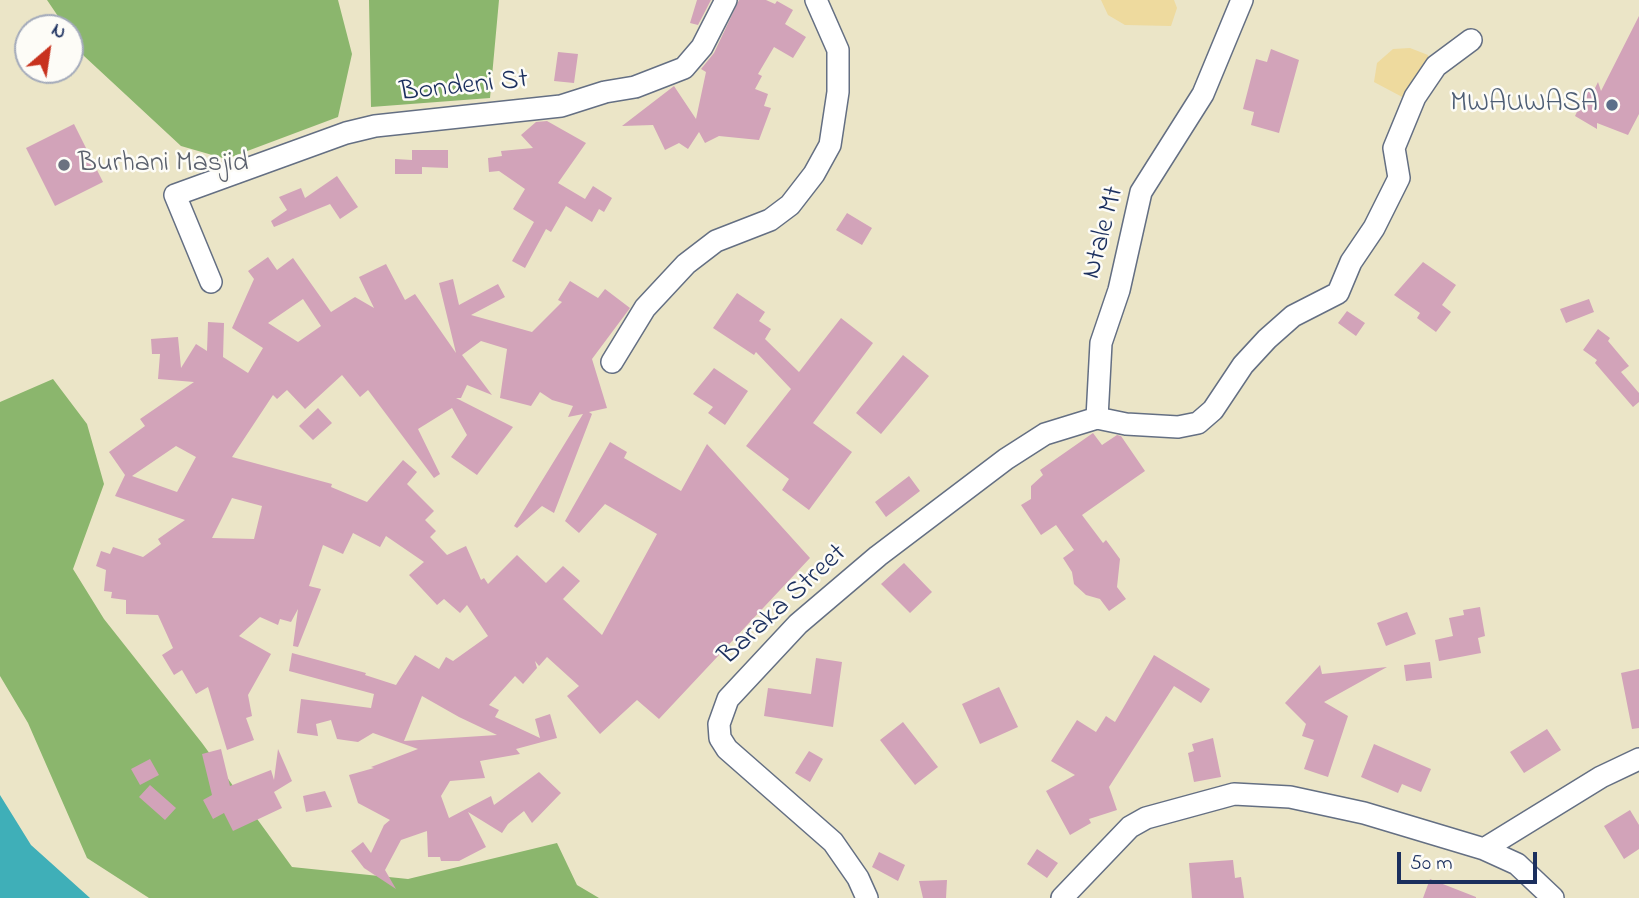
<!DOCTYPE html>
<style>
body{margin:0}
#map{position:relative;width:1639px;height:898px;overflow:hidden;background:#ebe5c7;font-family:"Indie Flower",sans-serif}
canvas{display:block}
.north{position:absolute;left:14px;top:14px;width:70px;height:70px;box-sizing:border-box;background:#fdfcf7;border:2px solid #a3aaba;border-radius:50%;rotate:29deg;font-size:19px;font-weight:700;line-height:28px;text-align:center;color:#1b2f5e}
.north::after{content:'';display:block;margin:auto;width:24px;height:32px;background:#c8321e;clip-path:polygon(50% 0,100% 100%,50% 72%,0 100%)}
.scale{position:absolute;left:1397px;top:852px;width:140px;height:32px;box-sizing:border-box;border:4px solid #1b2f5e;border-top:0;padding-left:9px;font-size:21px;line-height:24px;white-space:nowrap;color:#1b2f5e;-webkit-text-stroke:5px #fdfcf7;paint-order:stroke}
</style>
<div id="map">
<canvas width="1639" height="898"></canvas>
<div class="north">N</div>
<div class="scale">50 m</div>
</div>
<script>
const ctx = document.querySelector('canvas').getContext('2d');
ctx.lineJoin = 'round';
function fill(path, color) {
  ctx.fillStyle = color;
  ctx.fill(path, 'evenodd');
}
function shape(rows) {
  const path = new Path2D();
  for (const r of rows) {
    path.moveTo(r[0], r[1]);
    for (let i = 2; i < r.length; i += 2) path.lineTo(r[i], r[i + 1]);
  }
  return path;
}
function trace(path, color, width, dash) {
  ctx.strokeStyle = color;
  ctx.lineWidth = width;
  ctx.lineCap = dash ? 'butt' : 'round';
  ctx.setLineDash(dash || []);
  ctx.stroke(path);
}
function label(font, color, halo, rows, align = 'center') {
  ctx.font = font + ' "Indie Flower",sans-serif';
  ctx.lineWidth = 5;
  ctx.setLineDash([]);
  ctx.textBaseline = 'middle';
  ctx.strokeStyle = halo;
  ctx.fillStyle = color;
  for (const [text, x, y, turn = 0] of rows) {
    ctx.save();
    ctx.translate(x, y);
    ctx.rotate((+turn || 0) * Math.PI / 180);
    ctx.textAlign = isNaN(turn) ? turn : align;
    if (halo) ctx.strokeText(text, 0, 0);
    ctx.fillText(text, 0, 0);
    ctx.restore();
  }
}
fill(shape([
 [47,0,338,0,352,54,338,117,226,159,181,146,84,56,70,35,70,28,66,28],
 [369,0,499,0,490,98,371,107],
 [53,379,87,424,104,484,73,569,104,619,202,743,292,867,408,879,557,843,577,885,599,898,149,898,87,858,28,723,0,676,0,402]
]), '#8bb66d');
fill(shape([
 [1101,0,1174,0,1177,8,1171,26,1125,25,1108,15],
 [1410,48,1428,55,1429,65,1406,99,1374,82,1377,63,1393,49]
]), '#eeda9e');
fill(shape([
 [0,795,31,845,90,898,0,898]
]), '#3fafb8');
fill(shape([
 [697,0,711,0,698,25,690,23],
 [739,0,766,0,775,4,777,1,793,10,785,24,806,37,793,58,774,47,758,74,762,76,755,89,768,94,764,106,771,108,759,140,719,136,705,143,699,132,688,149,679,143,665,150,653,125,622,126,674,86,696,119,706,72,701,69,714,53],
 [1639,16,1639,114,1628,135,1597,123,1597,129,1575,116,1588,89,1593,92,1598,82,1601,91],
 [1271,49,1299,60,1279,133,1251,125,1254,112,1243,109,1256,59,1267,62],
 [558,52,578,54,574,83,554,81],
 [547,121,586,143,558,183,585,199,593,186,612,198,604,212,599,209,592,222,566,206,551,232,546,229,525,268,512,261,534,222,513,209,525,189,499,171,489,172,488,158,502,156,501,151,533,148,521,135,536,122],
 [74,124,103,182,55,206,26,148],
 [412,150,448,150,448,168,422,167,422,174,395,174,395,159,412,160],
 [337,176,358,207,340,219,330,204,274,227,271,221,287,210,279,197,301,188,305,198],
 [847,213,872,228,862,245,836,230],
 [268,257,277,270,293,258,331,312,355,297,374,308,359,277,386,264,405,300,415,294,456,353,439,283,453,279,459,305,498,284,505,297,471,315,532,332,562,302,558,300,570,281,598,298,605,289,630,308,592,359,607,408,589,412,592,414,554,513,542,506,517,528,514,526,583,414,568,417,573,406,552,400,540,392,531,406,500,398,507,349,481,341,462,355,492,395,467,385,461,398,456,398,513,427,477,475,451,457,467,435,452,408,418,429,440,474,434,478,368,390,360,397,342,375,305,409,287,390,277,399,273,395,232,457,332,484,331,487,367,502,403,460,417,472,407,484,434,511,425,520,436,531,430,537,447,555,466,546,481,580,484,578,488,584,517,555,546,583,563,566,580,581,563,599,602,635,657,534,605,504,579,533,565,521,610,442,627,452,624,458,681,491,707,444,810,558,659,719,637,700,600,734,567,696,579,686,547,657,539,666,535,661,537,668,523,684,515,676,489,705,499,710,495,717,540,738,535,719,550,714,557,738,516,749,520,754,480,761,485,778,450,781,441,796,449,818,491,796,494,805,539,772,561,793,532,823,524,811,508,824,502,833,468,812,486,847,459,861,441,861,440,857,428,857,427,831,401,840,385,870,396,889,364,868,351,851,363,842,371,853,384,825,390,820,358,803,349,775,374,768,371,767,418,749,373,733,358,742,337,739,331,720,316,724,318,736,297,733,301,699,371,708,374,694,289,671,292,653,366,673,365,675,396,685,415,655,439,669,446,657,453,661,488,636,467,605,460,613,444,599,437,605,409,575,424,562,386,536,380,547,353,533,343,554,323,545,309,586,321,589,298,647,293,646,298,609,291,622,280,619,278,625,260,617,239,636,271,654,248,695,252,716,246,718,254,740,227,750,208,687,196,694,182,670,174,675,162,655,173,648,158,615,126,614,126,600,111,598,112,592,104,591,106,570,96,566,101,551,110,554,113,547,143,557,161,544,158,539,185,520,115,496,125,475,109,452,145,426,140,419,194,382,158,379,160,354,152,354,151,339,178,337,181,368,196,344,207,351,208,322,224,323,223,357,248,373,263,348,232,328,254,279,248,271],
 [303,299,321,326,298,342,268,323],
 [176,446,196,457,177,492,132,476],
 [232,498,262,506,254,539,212,538],
 [422,696,459,717,497,735,404,741],
 [1423,262,1456,285,1442,305,1451,312,1436,332,1417,318,1420,313,1394,295],
 [737,293,765,312,759,321,771,329,765,339,799,372,841,318,873,343,813,423,852,452,809,510,782,490,789,479,746,446,791,389,756,352,754,355,713,328],
 [1589,299,1594,312,1566,323,1560,309],
 [1347,311,1365,323,1356,336,1338,323],
 [1598,329,1610,338,1608,341,1629,366,1621,372,1639,393,1639,402,1633,407,1595,363,1597,360,1583,350],
 [903,355,929,376,881,434,856,413],
 [714,368,748,391,725,425,708,413,713,407,693,394],
 [318,408,332,423,313,440,299,426],
 [1093,433,1102,445,1117,435,1121,436,1145,471,1082,515,1103,543,1106,540,1120,559,1117,587,1126,599,1109,611,1100,599,1086,595,1074,584,1072,572,1063,558,1074,550,1056,525,1041,535,1021,505,1031,499,1031,486,1043,475,1040,470],
 [909,476,920,491,886,517,875,502],
 [904,563,932,592,910,613,881,584],
 [1480,607,1485,636,1478,638,1481,653,1439,661,1435,640,1453,636,1449,618,1464,615,1463,610],
 [1407,612,1416,634,1386,646,1377,623],
 [1154,655,1210,689,1201,703,1174,686,1109,787,1117,810,1089,819,1091,823,1070,835,1046,791,1075,775,1051,761,1077,720,1096,732,1106,716,1115,722],
 [816,658,842,662,833,727,764,716,768,688,811,694],
 [1430,662,1432,678,1406,681,1404,665],
 [1320,665,1322,674,1387,667,1324,702,1348,716,1328,777,1304,769,1314,740,1302,736,1306,724,1285,703],
 [1639,669,1639,728,1632,729,1621,673],
 [999,687,1018,727,980,744,962,704],
 [903,722,938,767,915,785,880,740],
 [1547,729,1561,750,1524,773,1510,752],
 [1213,738,1221,777,1194,782,1188,753,1194,751,1192,744],
 [1374,744,1431,769,1421,792,1402,784,1398,793,1361,777],
 [221,749,230,786,271,770,274,780,278,749,292,781,274,792,282,808,233,831,224,813,213,819,203,800,212,795,202,754],
 [809,751,823,759,810,782,795,773],
 [150,759,159,775,140,785,131,769],
 [150,785,176,808,165,820,139,797],
 [325,791,332,807,306,812,303,796],
 [1630,810,1639,825,1639,849,1624,859,1604,826],
 [1037,849,1058,863,1047,878,1027,864],
 [879,852,905,865,898,881,872,867],
 [1233,860,1235,878,1241,877,1244,898,1192,898,1189,863],
 [1430,879,1476,897,1476,898,1423,898],
 [947,880,946,898,923,898,919,881]
]), '#d2a3b9');
const minor = shape([
 [211,282,175,195,346,133,375,126,561,106,605,92,635,87,684,68,702,47,726,0],
 [612,362,645,308,686,264,716,241,770,220,790,205,814,174,830,145,838,92,838,50,816,0],
 [1097,418,1101,343,1119,290,1141,192,1203,94,1242,0],
 [1484,849,1601,777,1639,759],
 [867,898,858,878,833,842,727,749,720,738,719,724,728,699,798,624,878,556,1006,459,1045,434,1097,418,1126,424,1178,427,1198,423,1213,410,1243,365,1267,339,1293,316,1338,293,1351,262,1374,228,1399,178,1394,148,1415,97,1436,66,1471,40],
 [1062,898,1130,827,1146,818,1234,794,1290,797,1364,813,1484,849,1517,864,1553,898]
]);
trace(minor, '#646f83', 24);
trace(minor, '#fff', 21);
for (const [x, y, r, color] of [
 [1612,105,7,"#5c6f8a"],
 [64,165,7,"#6b7280"]
]) {
  const dot = new Path2D();
  dot.arc(x, y, r, 0, 2 * Math.PI);
  ctx.fillStyle = color;
  ctx.fill(dot);
  trace(dot, '#fdfcf7', 2.5);
}
label('28px', '#1b2f5e', '#fdfcf7', [
 ["Bondeni St",464,88,-6],
 ["Ntale Mt",1105,233,-75],
 ["Baraka Street",784,606,-43]
]);
label('28px', '#4e5e75', '#fdfcf7', [
 ["MWAUWASA",1598,105]
], 'right');
label('28px', '#5b616d', '#fdfcf7', [
 ["Burhani Masjid",78,165]
], 'left');
</script>
